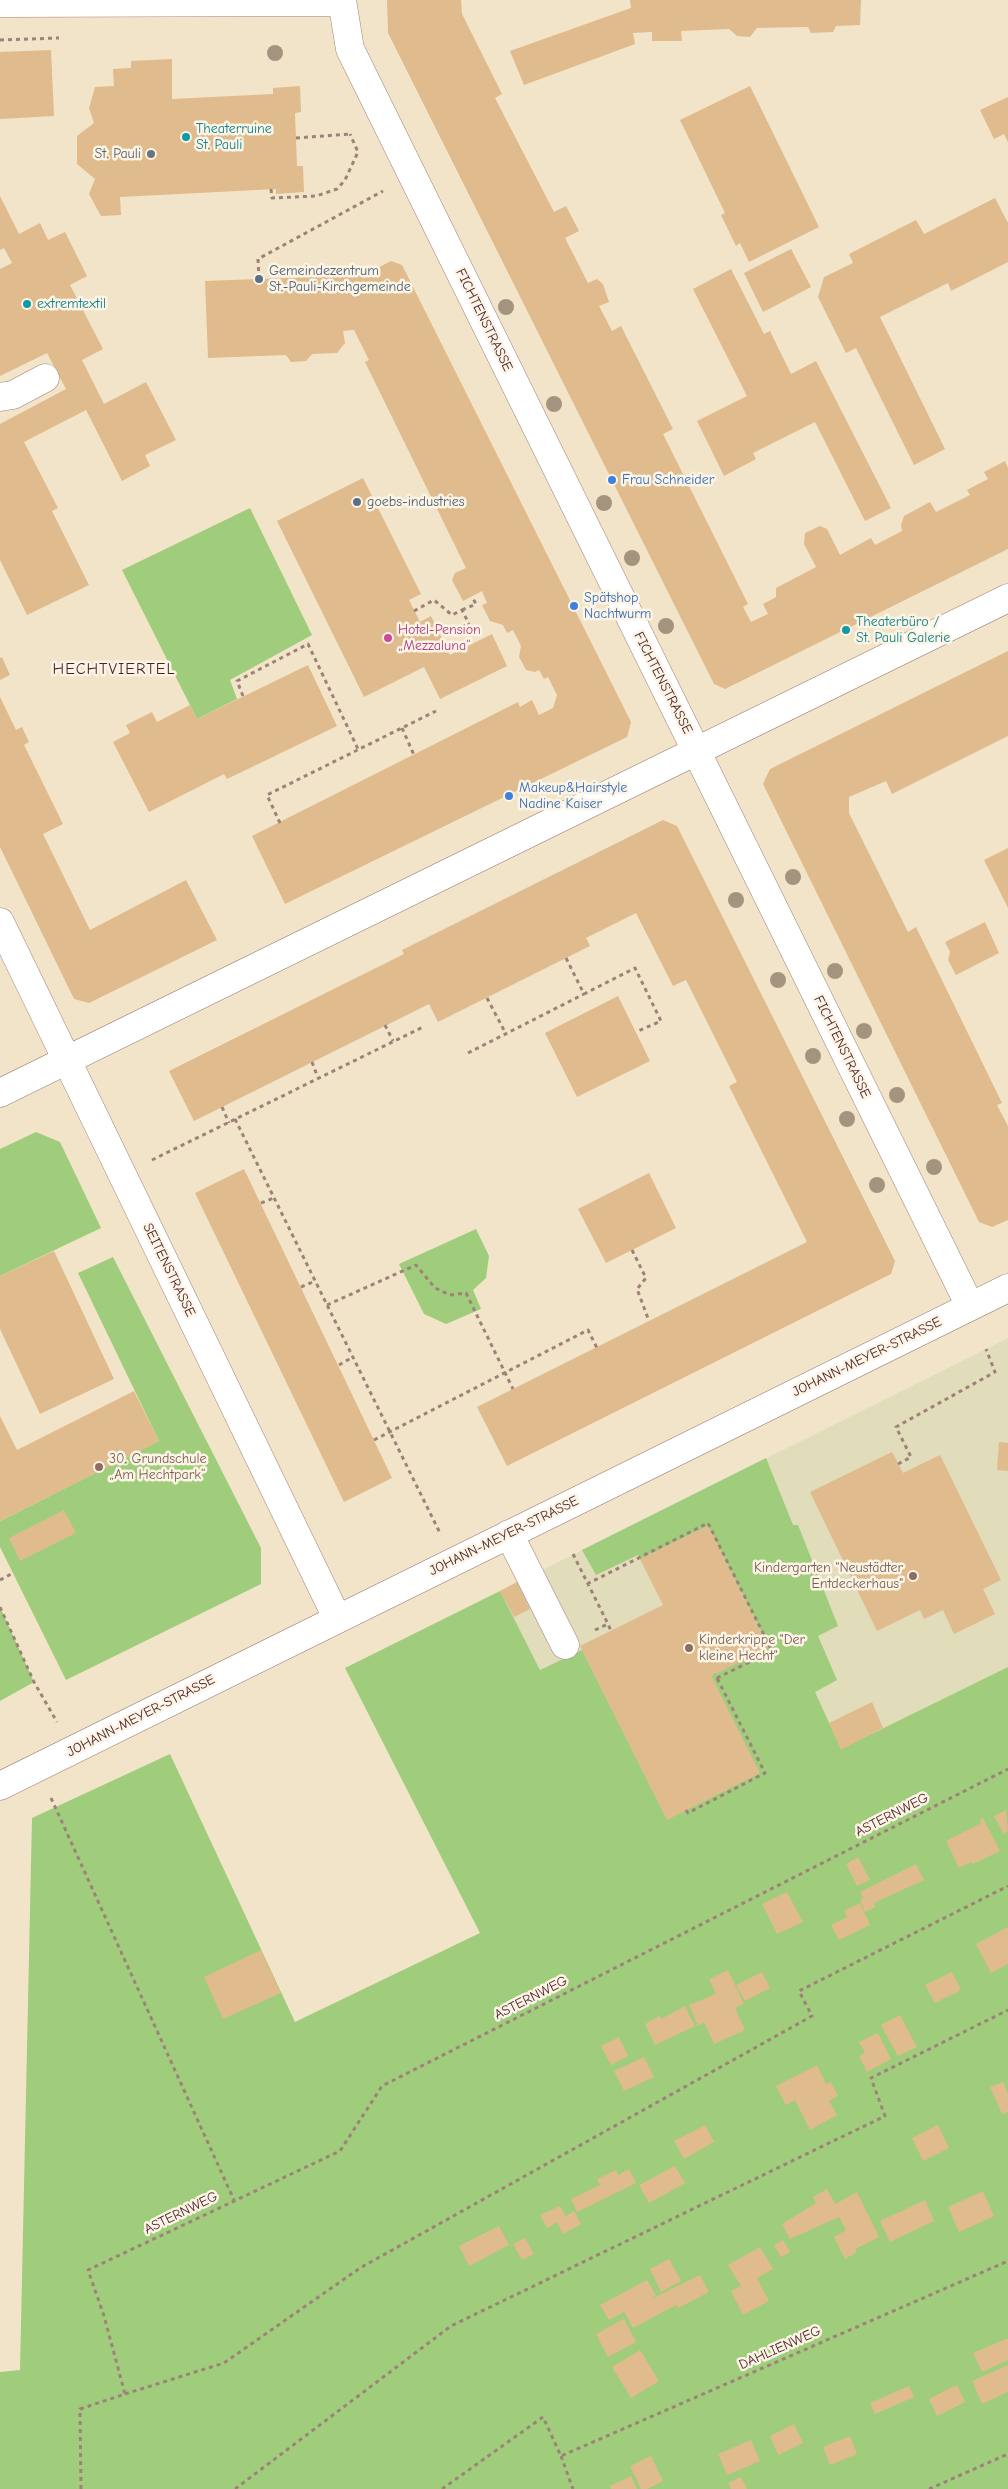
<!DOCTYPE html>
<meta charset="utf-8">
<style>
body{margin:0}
canvas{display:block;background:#f2e4c8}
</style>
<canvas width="1008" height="2489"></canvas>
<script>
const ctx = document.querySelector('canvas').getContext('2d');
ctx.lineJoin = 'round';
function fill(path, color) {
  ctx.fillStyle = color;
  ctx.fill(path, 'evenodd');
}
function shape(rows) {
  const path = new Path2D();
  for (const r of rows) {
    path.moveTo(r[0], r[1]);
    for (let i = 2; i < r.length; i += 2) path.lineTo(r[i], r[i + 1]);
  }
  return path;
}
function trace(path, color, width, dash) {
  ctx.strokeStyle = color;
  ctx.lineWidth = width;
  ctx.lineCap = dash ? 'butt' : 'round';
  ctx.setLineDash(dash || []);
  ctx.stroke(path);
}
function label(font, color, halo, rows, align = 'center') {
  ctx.font = font + ' "Comic Neue",sans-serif';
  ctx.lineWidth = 5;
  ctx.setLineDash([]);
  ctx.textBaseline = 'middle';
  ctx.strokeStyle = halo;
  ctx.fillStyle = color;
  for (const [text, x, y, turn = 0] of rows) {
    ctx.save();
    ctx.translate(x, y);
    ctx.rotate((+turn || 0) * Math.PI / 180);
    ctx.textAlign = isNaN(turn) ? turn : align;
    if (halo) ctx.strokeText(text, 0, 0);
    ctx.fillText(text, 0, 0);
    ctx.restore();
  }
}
fill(shape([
 [1008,1338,1008,1667,674,1834,540,1670,500,1591]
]), '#e1dcba');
fill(shape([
 [250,508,312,635,230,680,237,699,197,719,122,570],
 [36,1132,60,1142,101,1228,0,1276,0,1149],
 [476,1229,489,1256,486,1278,473,1290,481,1309,446,1324,424,1314,399,1264],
 [113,1257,261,1548,261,1584,66,1680,0,1547,0,1521,159,1441,78,1273],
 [766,1458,793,1525,798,1525,838,1626,818,1636,837,1680,815,1692,841,1749,1008,1667,1008,2489,0,2489,0,2372,20,2370,32,1818,170,1754,295,2022,480,1933,345,1668,500,1591,540,1670,582,1650,667,1819,759,1773,711,1676,769,1647,708,1526,640,1559,638,1555,596,1575,582,1550],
 [0,1607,34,1682,0,1701]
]), '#9fcd7b');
fill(shape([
 [387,0,461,0,462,14,502,94,495,98,554,212,566,206,579,231,565,238,588,283,597,279,603,284,609,302,599,306,612,331,621,326,673,429,663,434,748,604,743,607,751,622,768,614,763,604,776,597,776,588,816,567,804,544,805,533,820,526,827,529,840,555,871,538,875,545,902,531,901,525,904,516,930,502,936,512,970,495,967,490,988,479,984,472,1005,461,1008,468,1008,549,725,689,714,684,388,33],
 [630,0,861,0,860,25,836,26,833,32,811,33,808,27,757,28,750,37,737,36,729,29,681,31,682,41,652,41,652,32,633,33,635,44,524,85,510,51,631,8],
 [51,50,54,116,0,119,0,52],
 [172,59,172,99,273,94,273,88,300,86,301,112,295,113,297,166,303,166,304,192,276,194,276,189,120,197,121,215,101,216,89,194,95,179,77,164,77,136,94,123,89,108,95,87,114,86,113,69,131,68,131,61],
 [750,86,819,227,749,262,740,243,736,246,721,215,725,213,680,120],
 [1008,97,1008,142,1004,134,994,139,980,110],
 [0,196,19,234,40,223,48,240,65,232,87,276,70,285,103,349,82,360,104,404,146,382,176,440,145,455,150,466,122,481,86,410,24,442,58,508,52,511,89,585,27,615,0,560,0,424,66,389,47,353,0,376,0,269,12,263,4,248,0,250],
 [995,198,1008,223,1008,262,951,291,948,283,880,317,945,449,914,465,856,348,846,353,818,297,824,277,853,263,849,254,916,220,924,234],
 [791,249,811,287,763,312,744,273],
 [391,261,402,265,631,722,627,737,285,904,252,836,518,702,520,707,532,700,539,715,553,708,557,695,548,677,544,679,539,670,535,672,526,670,519,657,521,646,513,630,507,633,503,625,490,621,482,605,487,603,482,591,463,601,452,580,455,573,466,568,365,362,369,360,354,330,343,331,345,343,337,353,312,354,306,361,291,362,286,355,208,358,205,281,364,275],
 [731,269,764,334,770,331,791,374,816,361,891,508,865,521,815,422,753,453,756,459,724,476,697,421,747,396,693,289],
 [363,478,421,594,409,600,420,622,431,616,450,655,492,634,507,666,440,699,424,667,364,697,277,521],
 [1008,651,1008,736,892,794,886,781,849,797,849,813,908,932,916,927,1002,1103,997,1105,1008,1126,1008,1220,992,1227,979,1222,763,784,770,769],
 [2,657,10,675,0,680,0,658],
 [308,665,337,726,227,779,224,774,149,812,113,742,130,733,126,725,152,712,157,722,190,705,197,719],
 [0,697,16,730,22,727,29,742,24,745,63,824,43,834,90,930,186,880,217,940,89,1003,74,999,0,847],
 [663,820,677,826,895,1261,891,1274,507,1466,477,1407,807,1242,729,1086,737,1082,686,980,673,986,636,913,586,938,590,946,438,1022,429,1004,194,1121,169,1071,404,954,402,950],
 [1008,848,1008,908,984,860],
 [985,922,999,953,956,975,948,960,950,952,945,942],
 [618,996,650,1061,577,1097,545,1033],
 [244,1169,392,1478,344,1502,195,1193],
 [649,1173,676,1228,606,1263,578,1209],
 [54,1251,114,1379,40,1414,0,1329,0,1276],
 [134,1391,159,1441,0,1521,0,1416,17,1450],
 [999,1442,1008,1443,1008,1471,997,1470],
 [892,1452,903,1473,940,1455,1001,1580,983,1589,995,1614,954,1634,943,1610,924,1619,920,1610,877,1631,810,1492],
 [64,1510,76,1533,20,1561,9,1538],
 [708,1526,769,1648,711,1676,760,1773,667,1820,580,1646,663,1605,640,1559],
 [517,1582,530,1609,514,1617,500,1591],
 [872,1702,883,1728,841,1750,829,1723],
 [1006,1810,1008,1831,1004,1834,994,1816],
 [983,1818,1000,1851,973,1864,971,1862,959,1868,946,1841,981,1823,980,1819],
 [858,1857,870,1880,857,1886,846,1864],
 [916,1864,924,1880,874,1903,875,1907,865,1912,860,1900,863,1898,860,1892],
 [787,1892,803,1922,777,1934,762,1904],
 [860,1903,870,1925,839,1940,831,1925,847,1917,844,1911],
 [1008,1927,1008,1964,991,1973,976,1944],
 [261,1950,281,1993,223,2019,204,1977],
 [728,1970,744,2004,735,2008,745,2030,714,2044,704,2022,698,2026,689,2005,716,1994,709,1979],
 [762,1972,770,1988,745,2001,736,1985],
 [952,1972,961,1990,935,2003,925,1985],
 [685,2006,695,2026,655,2045,645,2024,660,2016,661,2019],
 [900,2015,917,2047,898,2056,881,2025],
 [878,2033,891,2059,867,2072,859,2056,865,2053,859,2042],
 [619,2037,628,2056,611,2065,601,2046],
 [644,2057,654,2077,624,2091,614,2071],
 [817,2065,826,2084,831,2082,838,2096,829,2101,837,2115,810,2130,795,2100,786,2105,776,2086],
 [1003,2082,1008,2094,1008,2112,1002,2114,990,2087],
 [705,2125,714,2142,684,2159,674,2141],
 [938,2125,949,2148,923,2161,912,2138],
 [675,2166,685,2183,649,2203,639,2185],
 [629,2169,636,2183,577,2212,571,2199,600,2185,597,2179,616,2170,618,2175],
 [827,2189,835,2204,857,2192,879,2237,855,2249,857,2252,845,2259,834,2237,846,2230,839,2217,790,2239,782,2224,816,2203,813,2197],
 [983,2191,994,2216,959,2232,948,2207],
 [925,2200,934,2221,890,2242,880,2221],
 [560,2206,566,2216,574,2211,581,2224,563,2234,557,2222,547,2228,540,2215],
 [499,2226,509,2245,469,2266,459,2246],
 [525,2238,534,2254,522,2260,513,2244],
 [783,2240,790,2252,781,2257,774,2245],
 [760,2247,773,2269,757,2278,769,2301,743,2315,731,2291,741,2286,728,2265],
 [669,2259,681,2281,661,2292,650,2269],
 [700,2275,709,2292,678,2308,676,2305,633,2328,624,2312,609,2320,600,2305,647,2280,656,2295,649,2300],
 [624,2319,636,2342,608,2357,596,2334],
 [1008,2338,1008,2360,982,2372,973,2353],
 [640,2350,659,2381,631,2398,612,2367],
 [1008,2365,1008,2392,982,2404,972,2381],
 [957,2385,965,2402,937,2416,929,2399],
 [909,2386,914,2397,875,2414,870,2403],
 [794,2424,803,2443,778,2455,770,2436],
 [850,2436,857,2454,830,2465,823,2447],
 [751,2440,760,2461,727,2475,718,2454],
 [651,2456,663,2481,647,2489,641,2489,630,2466],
 [631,2476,637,2489,611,2489,610,2486],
 [741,2477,747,2489,731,2489,728,2483]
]), '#e0bb8d');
const minor = shape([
 [342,0,350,49,970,1306],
 [0,3,342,2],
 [0,397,13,395,45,378],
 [0,922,337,1618],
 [0,1093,1008,598],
 [509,1534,565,1645],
 [0,1786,1008,1288]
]);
trace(minor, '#9e827a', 29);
trace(shape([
 [0,40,59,38],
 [296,138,350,134],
 [271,189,272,198,316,196,337,189,345,180,358,152,350,134],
 [259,279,258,259,383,191],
 [462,610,476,604,472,597],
 [414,611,434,600,452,615,462,610,469,624],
 [243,696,237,681,308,644,358,749],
 [402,728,414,755],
 [280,823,267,795,436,711],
 [566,958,584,994,635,968,661,1021,636,1032],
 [487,998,506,1034],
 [385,1025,393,1041],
 [468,1053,584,994],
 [312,1062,318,1078],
 [222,1107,229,1123],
 [235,1119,440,1533],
 [152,1160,423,1027],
 [261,1203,274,1198],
 [632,1250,646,1278,637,1289,649,1321],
 [301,1287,315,1281],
 [327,1305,416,1265,435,1288,450,1295,466,1293,513,1389],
 [339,1365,353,1357],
 [374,1440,588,1330,597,1348],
 [898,1464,911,1457,896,1427,995,1372,986,1349],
 [573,1554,608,1624],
 [0,1580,13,1573],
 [587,1584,708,1523,772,1651,717,1678,715,1674],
 [0,1607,34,1682,57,1722],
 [595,1630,608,1624,611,1631],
 [51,1798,234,2200],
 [686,1810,688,1813,765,1773,717,1678],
 [125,2394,224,2363,360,2268,812,2016,799,1991,1008,1886],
 [561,2456,573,2489],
 [81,2489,80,2409,125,2394,104,2316,88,2270,340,2151,382,2086,1008,1769],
 [235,2489,451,2326,885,2116,871,2078,1008,2010],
 [442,2489,543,2417,561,2456,1008,2261],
 [929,2489,1008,2454]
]), '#9e827a', 3, [4, 4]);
trace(minor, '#fff', 28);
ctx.fillStyle = '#a4947f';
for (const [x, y] of [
 [275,53],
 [506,307],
 [554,404],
 [604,503],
 [632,558],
 [666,626],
 [793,877],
 [736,900],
 [835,971],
 [778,980],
 [864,1031],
 [813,1056],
 [897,1095],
 [847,1119],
 [934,1167],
 [877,1185]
]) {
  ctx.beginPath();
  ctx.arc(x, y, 8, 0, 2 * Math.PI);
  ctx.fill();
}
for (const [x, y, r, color] of [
 [186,137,5,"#0f9aa8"],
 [151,154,5,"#6b7280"],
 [259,279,5,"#5c6f8a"],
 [27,304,5,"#0f9aa8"],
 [612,480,5,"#3f7fe0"],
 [357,502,5,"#5c6f8a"],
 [574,606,5,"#3f7fe0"],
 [846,630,5,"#0f9aa8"],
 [388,638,5,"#d1479c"],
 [509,796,5,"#3f7fe0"],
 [99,1467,5,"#8d6e63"],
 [913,1576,5,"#8d6e63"],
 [689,1648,5,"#8d6e63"]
]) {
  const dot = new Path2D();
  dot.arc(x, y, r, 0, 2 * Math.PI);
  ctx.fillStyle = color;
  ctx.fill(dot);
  trace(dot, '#fcf5e5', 2);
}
label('14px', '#0d838f', '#fcf5e5', [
 ["Theaterruine",196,129],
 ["St. Pauli",196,145],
 ["extremtextil",37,304],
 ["Theaterbüro /",856,622],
 ["St. Pauli Galerie",856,638]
], 'left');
label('14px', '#5b616d', '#fcf5e5', [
 ["St. Pauli",141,154]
], 'right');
label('14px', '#4e5e75', '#fcf5e5', [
 ["Gemeindezentrum",269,271],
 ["St.-Pauli-Kirchgemeinde",269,287],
 ["goebs-industries",367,502]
], 'left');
label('14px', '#4a1f2b', '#fcf5e5', [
 ["FICHTENSTRASSE",484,320,64],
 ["FICHTENSTRASSE",663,683,63],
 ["FICHTENSTRASSE",842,1047,64],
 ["SEITENSTRASSE",169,1270,64],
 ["JOHANN-MEYER-STRASSE",867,1357,-26],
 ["JOHANN-MEYER-STRASSE",504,1536,-26],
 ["JOHANN-MEYER-STRASSE",141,1716,-27],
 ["ASTERNWEG",892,1815,-27],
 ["ASTERNWEG",531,1998,-27],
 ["ASTERNWEG",181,2213,-26],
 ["DAHLIENWEG",780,2348,-24]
]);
label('14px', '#366cbe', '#fcf5e5', [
 ["Frau Schneider",622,480],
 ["Spätshop",584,598],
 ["Nachtwurm",584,614],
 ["Makeup&Hairstyle",519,788],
 ["Nadine Kaiser",519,804]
], 'left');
label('14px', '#b23c85', '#fcf5e5', [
 ["Hotel-Pension",398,630],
 ["„Mezzaluna“",398,646]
], 'left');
label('14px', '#785e54', '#fcf5e5', [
 ["30. Grundschule",109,1459],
 ["„Am Hechtpark“",109,1475],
 ["Kindergarten \"Neustädter",903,1568,"right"],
 ["Entdeckerhaus\"",903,1584,"right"],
 ["Kinderkrippe \"Der",699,1640],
 ["kleine Hecht\"",699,1656]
], 'left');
ctx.letterSpacing = '1px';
label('16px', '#4a1f2b', '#fcf5e5', [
 ["HECHTVIERTEL",114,669]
]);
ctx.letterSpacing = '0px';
</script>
